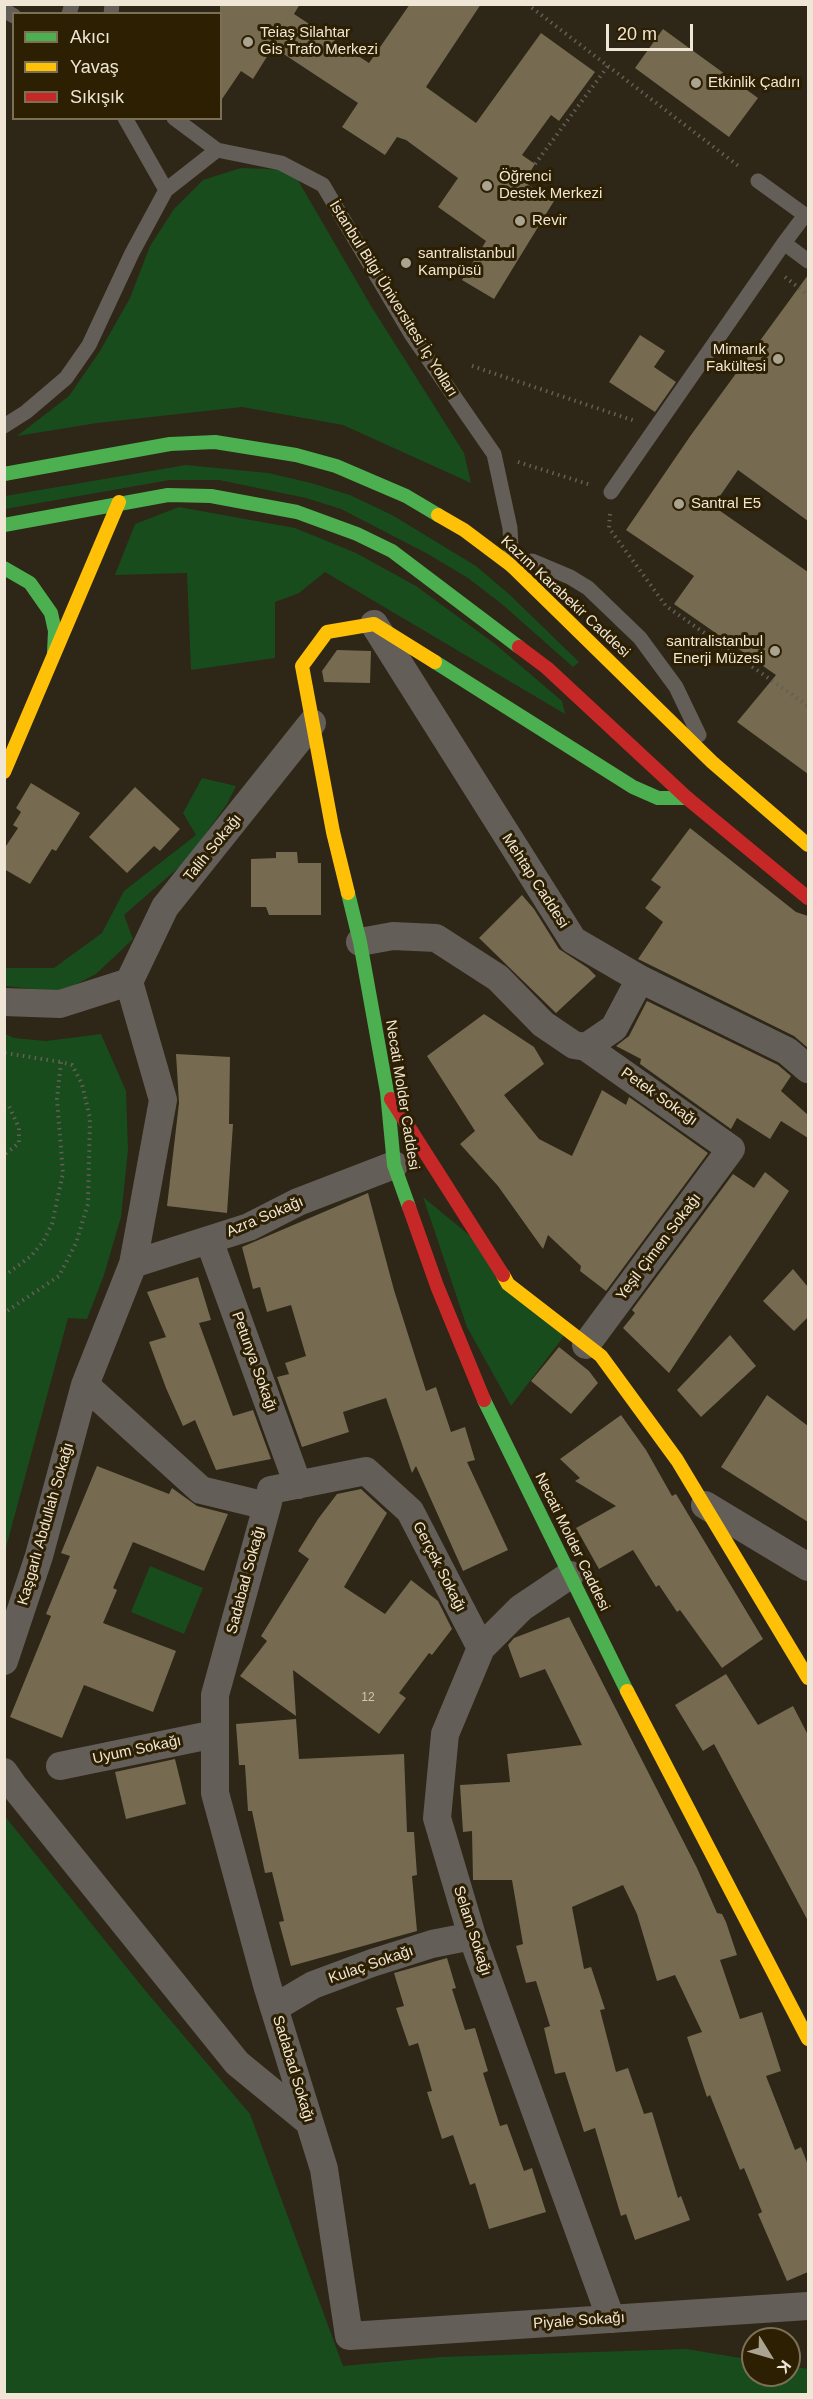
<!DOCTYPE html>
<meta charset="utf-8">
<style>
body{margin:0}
#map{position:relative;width:813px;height:2399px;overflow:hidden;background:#2e2616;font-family:Arial,sans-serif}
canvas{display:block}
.frame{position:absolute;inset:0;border:6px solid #efe6d5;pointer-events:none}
.legend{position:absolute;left:12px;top:12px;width:210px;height:108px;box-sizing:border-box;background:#2d1f02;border:2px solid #7b6f56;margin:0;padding:8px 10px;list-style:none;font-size:18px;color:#efe6d5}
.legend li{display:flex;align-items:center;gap:12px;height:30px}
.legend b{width:30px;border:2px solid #7b6f56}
.north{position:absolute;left:741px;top:2327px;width:60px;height:60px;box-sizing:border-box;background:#2d1f02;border:2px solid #7b6f56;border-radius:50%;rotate:127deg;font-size:16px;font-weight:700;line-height:24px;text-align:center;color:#efe6d5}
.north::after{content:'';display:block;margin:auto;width:21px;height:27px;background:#aba392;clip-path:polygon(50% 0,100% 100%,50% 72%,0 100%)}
.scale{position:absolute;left:606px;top:24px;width:87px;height:27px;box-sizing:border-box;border:3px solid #efe6d5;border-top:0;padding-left:8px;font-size:18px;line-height:21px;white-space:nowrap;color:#efe6d5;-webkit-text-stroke:4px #2d1f02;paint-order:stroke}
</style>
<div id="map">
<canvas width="813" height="2399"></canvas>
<div class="frame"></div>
<ul class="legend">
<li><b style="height:8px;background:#4caf50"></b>Akıcı</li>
<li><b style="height:8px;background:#ffc107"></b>Yavaş</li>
<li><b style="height:8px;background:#c62828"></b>Sıkışık</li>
</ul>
<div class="north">K</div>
<div class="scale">20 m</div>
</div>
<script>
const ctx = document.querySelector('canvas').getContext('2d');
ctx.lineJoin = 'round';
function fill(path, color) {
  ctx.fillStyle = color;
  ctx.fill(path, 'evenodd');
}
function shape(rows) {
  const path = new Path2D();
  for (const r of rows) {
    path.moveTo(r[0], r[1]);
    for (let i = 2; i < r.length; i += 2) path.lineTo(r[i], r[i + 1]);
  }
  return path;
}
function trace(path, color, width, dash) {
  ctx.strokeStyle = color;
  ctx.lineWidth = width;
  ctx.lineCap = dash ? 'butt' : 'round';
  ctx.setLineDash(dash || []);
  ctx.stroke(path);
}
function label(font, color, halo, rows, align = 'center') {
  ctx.font = font + ' Arial,sans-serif';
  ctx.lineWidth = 6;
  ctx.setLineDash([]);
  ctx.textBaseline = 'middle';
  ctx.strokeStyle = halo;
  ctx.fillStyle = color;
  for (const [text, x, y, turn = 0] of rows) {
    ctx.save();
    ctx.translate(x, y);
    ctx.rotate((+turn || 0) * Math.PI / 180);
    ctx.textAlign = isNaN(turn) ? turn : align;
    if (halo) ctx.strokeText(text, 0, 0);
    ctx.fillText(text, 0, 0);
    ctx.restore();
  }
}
fill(shape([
 [241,168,292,170,371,306,464,453,471,483,343,425,242,407,97,423,17,436,69,396,100,351,130,298,150,246,174,209,203,180],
 [186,465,268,473,311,483,350,495,392,515,476,566,510,595,579,662,573,667,503,605,468,578,428,554,341,509,306,498,219,480,170,480,5,509,5,496],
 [179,507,295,528,356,553,416,586,495,644,562,701,565,714,325,572,299,593,275,602,275,658,191,670,187,573,115,575,135,524],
 [202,778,236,786,227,804,185,862,124,915,133,939,96,974,61,992,5,986,5,968,54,968,102,933,124,891,196,835,183,813],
 [5,1034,14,1038,46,1041,101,1034,126,1091,128,1150,121,1217,104,1275,87,1319,68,1318,5,1551],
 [423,1197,474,1239,564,1336,511,1406,467,1327],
 [150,1566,203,1588,184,1634,131,1612],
 [4,1815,144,1989,250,2114,343,2366,441,2357,686,2349,753,2360,753,2375,789,2375,789,2366,808,2369,808,2394,5,2394]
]), '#184c1d');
fill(shape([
 [220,4,300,4,294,14,369,63,410,4,481,4,426,87,476,123,541,33,595,72,559,121,551,115,522,155,535,164,524,182,554,201,494,299,462,280,486,241,438,207,458,178,406,140,397,137,385,155,342,127,358,103,273,47,253,79,241,71,220,102],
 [663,29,758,98,729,137,635,68],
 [808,275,808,521,738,470,713,506,808,572,808,774,737,722,776,675,674,604,694,576,626,530,691,435],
 [640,335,665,351,654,367,676,382,655,412,609,382],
 [337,650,371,651,370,683,324,682,322,671],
 [31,783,80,813,56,851,52,849,30,884,4,869,4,849,18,828,13,825,21,812,16,808],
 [135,787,180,829,160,851,154,846,127,873,89,837],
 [690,828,796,912,808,916,808,1048,794,1036,638,959,663,922,645,908,661,887,651,880],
 [276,852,297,852,298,863,321,863,321,915,269,915,266,907,251,907,251,859,276,858],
 [522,895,534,909,559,949,588,968,596,976,556,1013,479,938],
 [647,1001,778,1065,791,1076,781,1091,808,1115,808,1138,781,1121,770,1139,737,1118,731,1129,640,1064,641,1059,616,1046,629,1036],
 [484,1014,534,1047,544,1064,504,1095,539,1139,572,1156,602,1090,626,1105,629,1097,708,1153,606,1291,580,1271,581,1266,548,1235,543,1249,498,1186,460,1144,475,1131,427,1056],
 [176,1054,230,1057,229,1124,233,1124,227,1213,167,1206,179,1103],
 [765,1172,789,1191,669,1373,623,1328,635,1313,632,1310,733,1174,754,1188],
 [368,1193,394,1290,426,1391,436,1387,451,1432,465,1427,475,1460,467,1462,508,1550,463,1571,416,1466,412,1473,386,1398,343,1412,349,1432,302,1447,277,1377,289,1374,285,1363,306,1356,291,1305,267,1312,260,1287,253,1289,242,1247],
 [793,1269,808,1287,808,1317,794,1331,763,1301],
 [198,1277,211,1320,199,1323,233,1416,253,1410,271,1459,216,1470,195,1420,183,1426,166,1388,149,1342,166,1337,147,1292],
 [730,1335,756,1366,701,1417,677,1390],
 [559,1347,589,1371,598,1383,571,1414,531,1381],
 [767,1395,808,1426,808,1522,721,1467],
 [621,1415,646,1450,672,1496,676,1494,763,1639,722,1668,680,1610,677,1612,659,1585,656,1587,633,1550,599,1569,576,1528,616,1506,575,1481,580,1478,560,1459],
 [97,1466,169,1494,172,1488,197,1506,228,1514,204,1571,133,1542,113,1588,117,1590,103,1623,176,1651,153,1712,84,1685,62,1738,10,1717,51,1616,46,1614,70,1556,61,1553],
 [361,1489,387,1513,344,1587,385,1614,411,1580,438,1601,452,1629,432,1655,429,1653,399,1693,406,1698,379,1734,293,1670,296,1716,240,1676,267,1641,261,1636,309,1559,298,1551,318,1519,337,1494],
 [569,1617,697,1868,717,1913,722,1914,726,1922,737,1955,720,1960,740,2019,762,2012,781,2071,766,2076,795,2150,801,2147,808,2165,808,2272,787,2281,758,2214,762,2212,744,2168,740,2170,710,2095,707,2097,687,2037,702,2032,675,1975,657,1981,637,1914,623,1885,572,1907,584,1969,591,1967,605,2009,600,2010,616,2072,628,2068,644,2114,652,2112,678,2198,681,2196,690,2220,635,2240,626,2214,621,2216,595,2128,584,2132,565,2072,555,2074,544,2028,550,2026,536,1981,526,1983,516,1946,523,1944,512,1880,473,1880,472,1831,463,1832,460,1785,510,1782,507,1754,582,1745,545,1669,520,1678,508,1645,514,1638],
 [726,1674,758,1725,793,1706,808,1735,808,1921,714,1744,703,1751,675,1705],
 [296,1719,299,1759,404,1754,407,1832,414,1832,417,1875,412,1876,417,1931,291,1966,279,1922,284,1921,272,1872,265,1873,252,1811,248,1811,245,1765,239,1765,236,1724],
 [175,1759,186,1804,126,1819,115,1772],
 [447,1958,456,1988,452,1989,465,2030,475,2028,488,2071,483,2073,500,2126,507,2124,524,2171,532,2168,546,2212,489,2229,475,2183,470,2185,453,2135,442,2139,427,2092,432,2091,418,2043,409,2046,396,2008,404,2006,394,1973]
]), '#766a50');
trace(shape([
 [527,4,741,168],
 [535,164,608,66],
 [785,277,808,295],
 [472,366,635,421],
 [518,462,591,485],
 [610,514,609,528,666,606,808,706],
 [5,1053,61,1062],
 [4,1104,9,1106,19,1128,19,1143,4,1155],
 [4,1276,31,1256,43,1242,52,1224,63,1173,57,1099,61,1062,72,1065,82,1084,90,1118,88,1204,76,1243,59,1276,4,1313]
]), '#645f57', 4, [1.5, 4.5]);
trace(shape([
 [4,10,14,16],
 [69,14,72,4],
 [111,14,112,4],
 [125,118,166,190],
 [174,118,217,150,281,163,323,185,411,334,494,454,510,528,512,566,532,561,570,577,588,588,640,638,676,687,699,735],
 [758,181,805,215,784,243,808,261],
 [4,426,26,412,66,378,89,345,132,253,166,190,217,150],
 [611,492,784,243]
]), '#645e59', 15);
trace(shape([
 [374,624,573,940,640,979,787,1051,808,1069],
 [360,942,393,936,436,938,498,978,543,1024,574,1045,586,1047,614,1028,640,979],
 [129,982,165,907,312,723],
 [4,1002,60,1004,129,982,163,1100,133,1264,85,1385,201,1490,267,1506,215,1695,215,1793,267,1985,324,2169,349,2336,808,2306],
 [586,1047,731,1149,586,1345],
 [209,1240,298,1485],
 [133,1264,249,1227,298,1202,394,1165],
 [705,1505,808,1567],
 [267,1506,271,1490,366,1471,410,1511,481,1648],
 [570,1575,521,1608,481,1648,445,1734,437,1818,472,1936,611,2319],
 [4,1661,39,1556,85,1385],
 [60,1766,215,1734],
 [4,1772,13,1785,237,2063,309,2122],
 [274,2008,313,1985,372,1963,432,1944,472,1936]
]), '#645e59', 28);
trace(shape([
 [4,474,170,444,215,442,296,455,336,466,406,496,438,515],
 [4,525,168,495,211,496,297,512,357,534,392,551,519,647],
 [4,568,30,583,51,613,55,631,54,652],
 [435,662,633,787,658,798,687,798],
 [348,893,360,942,387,1092,394,1165,409,1207],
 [484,1400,627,1691]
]), '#4caf50', 14);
trace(shape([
 [438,515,464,530,512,566,712,762,808,845],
 [4,772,119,502],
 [348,893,333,832,302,666,327,632,374,624,435,662],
 [503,1275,508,1284,601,1356,677,1460,808,1678],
 [627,1691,808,2039]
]), '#ffc107', 14);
trace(shape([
 [519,647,547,668,687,798,808,898],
 [391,1099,503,1275],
 [409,1207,437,1286,484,1400]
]), '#c62828', 14);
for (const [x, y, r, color] of [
 [248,42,6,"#aba392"],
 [696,83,6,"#aba392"],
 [487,186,6,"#aba392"],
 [520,221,6,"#aba392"],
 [406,263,6,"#aba392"],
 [778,359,6,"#aba392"],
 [679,504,6,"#aba392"],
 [775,651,6,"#aba392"]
]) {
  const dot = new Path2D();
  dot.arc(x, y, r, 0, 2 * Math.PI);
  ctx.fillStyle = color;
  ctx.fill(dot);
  trace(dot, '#2d1f02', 2);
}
label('12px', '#d1c7b4', null, [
 ["12",368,1698]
]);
label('15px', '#efe6d5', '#2d1f02', [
 ["Teiaş Silahtar",260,33],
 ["Gis Trafo Merkezi",260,50],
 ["Etkinlik Çadırı",708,83],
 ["Öğrenci",499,177],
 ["Destek Merkezi",499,194],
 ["Revir",532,221],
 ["santralistanbul",418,254],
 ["Kampüsü",418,271],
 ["Mimarık",766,350,"right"],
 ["Fakültesi",766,367,"right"],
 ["Santral E5",691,504],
 ["santralistanbul",763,642,"right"],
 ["Enerji Müzesi",763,659,"right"]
], 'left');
label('15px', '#efe6d5', '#2d1f02', [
 ["İstanbul Bilgi Üniversitesi İç Yolları",393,299,58],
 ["Kazım Karabekir Caddesi",565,597,43],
 ["Talih Sokağı",213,848,-51],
 ["Mehtap Caddesi",535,881,57],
 ["Necati Molder Caddesi",402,1095,81],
 ["Petek Sokağı",659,1097,35],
 ["Azra Sokağı",265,1217,-23],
 ["Yeşil Çimen Sokağı",659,1247,-53],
 ["Petunya Sokağı",254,1362,70],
 ["Kaşgarlı Abdullah Sokağı",46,1524,-74],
 ["Necati Molder Caddesi",572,1542,64],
 ["Gerçek Sokağı",439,1567,63],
 ["Sadabad Sokağı",246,1580,-75],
 ["Uyum Sokağı",137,1750,-12],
 ["Selam Sokağı",472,1931,72],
 ["Kulaç Sokağı",371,1965,-19],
 ["Sadabad Sokağı",293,2069,73],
 ["Piyale Sokağı",579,2321,-4]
]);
</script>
